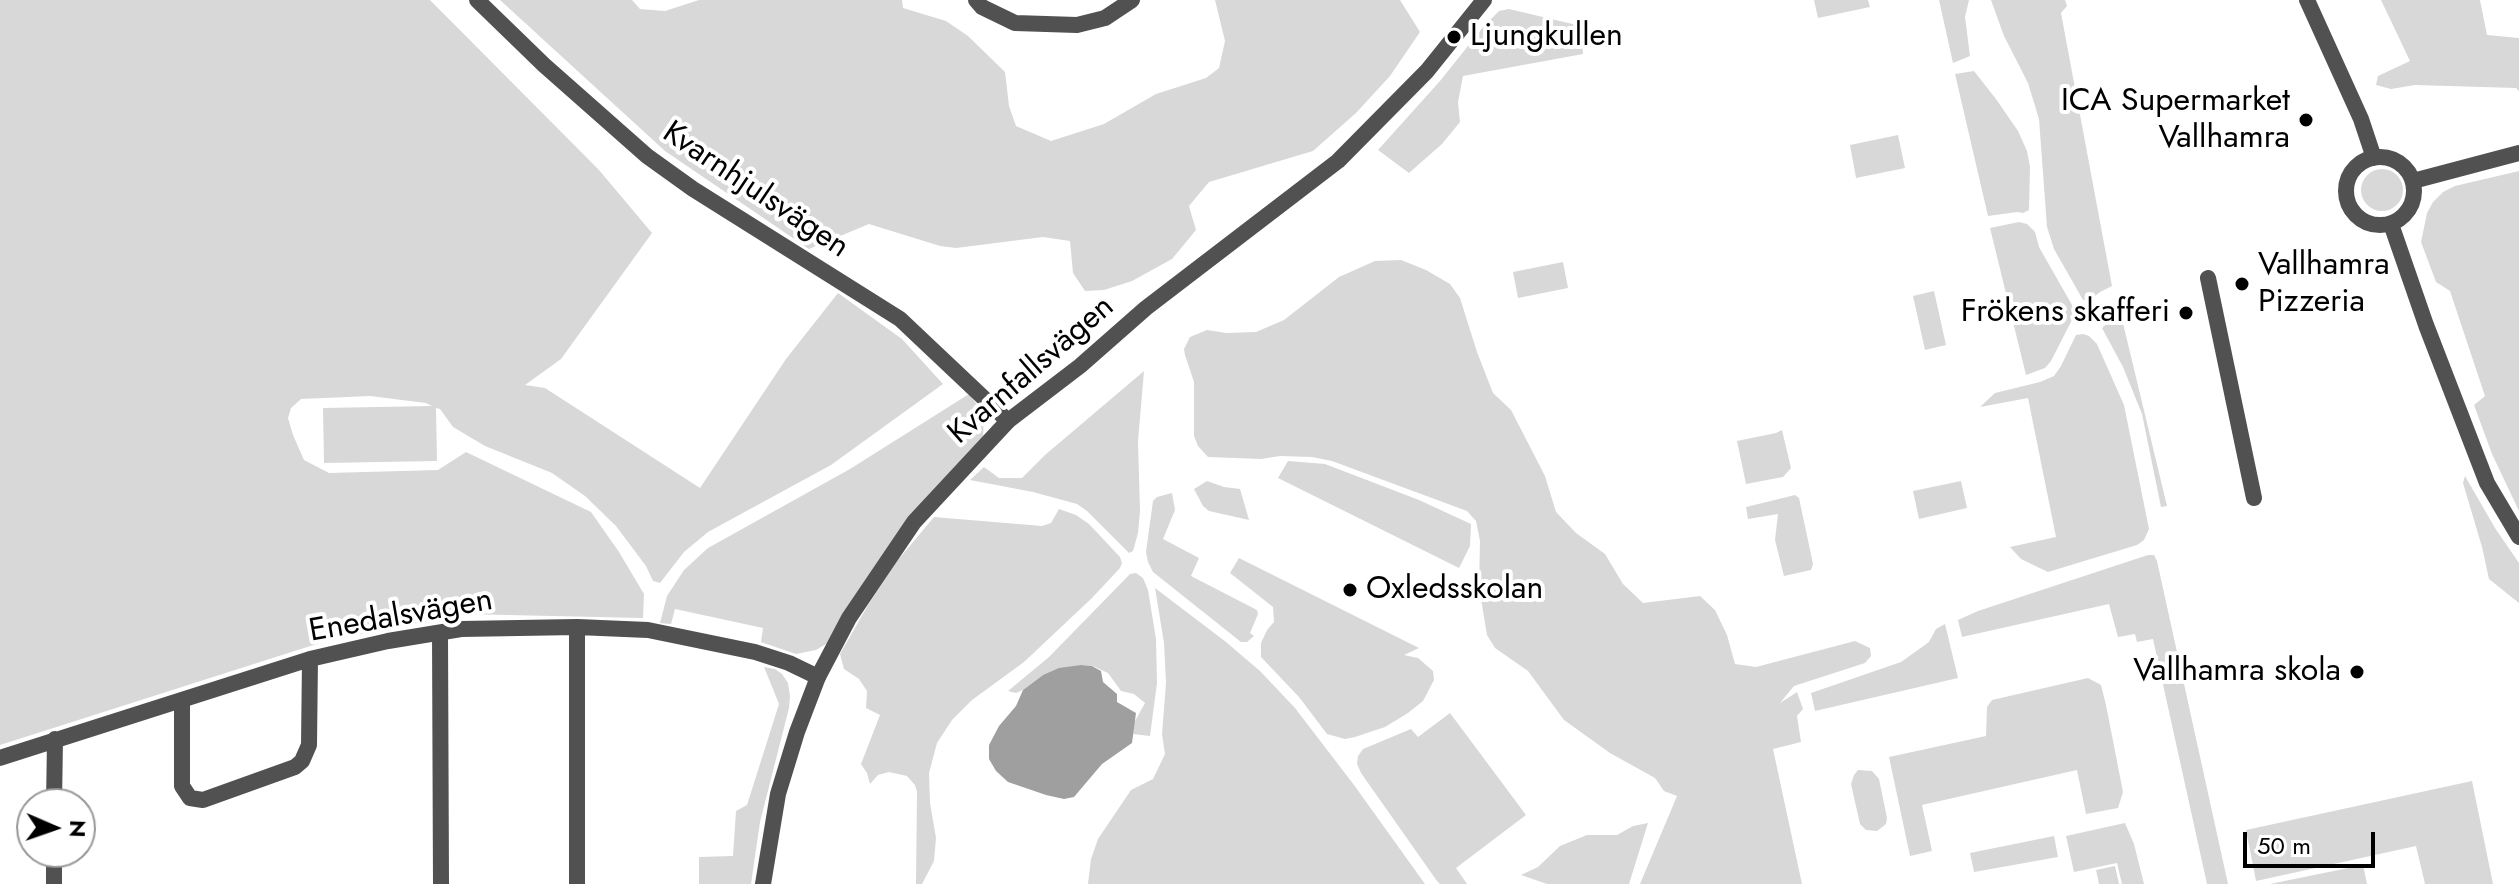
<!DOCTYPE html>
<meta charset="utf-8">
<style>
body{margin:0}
#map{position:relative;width:2519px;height:884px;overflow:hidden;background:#fff;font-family:Jost,sans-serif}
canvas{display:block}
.north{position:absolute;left:16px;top:788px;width:80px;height:80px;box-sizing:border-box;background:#fff;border:2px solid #999;border-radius:50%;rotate:92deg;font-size:22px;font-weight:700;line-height:32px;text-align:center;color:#000}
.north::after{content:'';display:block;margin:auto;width:28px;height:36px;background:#000;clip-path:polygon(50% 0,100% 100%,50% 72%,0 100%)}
.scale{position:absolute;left:2243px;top:832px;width:132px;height:36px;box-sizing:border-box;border:4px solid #000;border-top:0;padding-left:10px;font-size:24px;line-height:28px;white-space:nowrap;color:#000;-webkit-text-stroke:6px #fff;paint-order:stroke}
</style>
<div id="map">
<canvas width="2519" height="884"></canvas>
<div class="north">N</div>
<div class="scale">50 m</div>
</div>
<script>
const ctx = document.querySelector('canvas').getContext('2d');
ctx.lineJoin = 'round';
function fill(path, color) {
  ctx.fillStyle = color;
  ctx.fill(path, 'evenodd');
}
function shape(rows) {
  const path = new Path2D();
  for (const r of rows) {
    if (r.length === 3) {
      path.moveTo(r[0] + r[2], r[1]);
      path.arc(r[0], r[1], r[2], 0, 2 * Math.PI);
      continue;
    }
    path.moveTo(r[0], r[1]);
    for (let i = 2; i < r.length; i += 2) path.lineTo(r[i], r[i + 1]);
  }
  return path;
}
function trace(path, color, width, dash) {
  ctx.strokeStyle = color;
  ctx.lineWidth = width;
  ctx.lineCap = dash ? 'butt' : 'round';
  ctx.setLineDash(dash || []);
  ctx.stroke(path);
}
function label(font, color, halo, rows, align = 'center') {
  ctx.font = font + ' Jost,sans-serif';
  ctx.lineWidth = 8;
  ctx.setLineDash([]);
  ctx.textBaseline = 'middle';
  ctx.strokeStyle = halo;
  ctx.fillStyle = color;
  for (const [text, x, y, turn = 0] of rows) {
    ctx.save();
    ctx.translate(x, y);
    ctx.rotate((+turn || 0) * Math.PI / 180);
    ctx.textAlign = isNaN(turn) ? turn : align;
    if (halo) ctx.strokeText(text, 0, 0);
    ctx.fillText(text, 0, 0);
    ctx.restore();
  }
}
fill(shape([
 [0,0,430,0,599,170,652,233,561,359,525,385,545,388,700,488,786,359,838,293,902,339,943,384,831,465,708,532,684,552,660,583,653,581,646,566,616,526,585,496,552,473,485,446,453,427,440,409,436,408,437,461,324,463,323,408,432,406,426,403,370,396,301,399,291,408,288,418,293,435,304,460,329,473,438,470,466,452,591,512,619,552,644,594,643,618,462,614,326,641,0,745],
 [500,0,632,0,640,9,665,11,699,0,902,0,903,8,946,21,968,36,1005,72,1009,106,1016,126,1051,141,1104,124,1156,94,1206,78,1219,68,1225,41,1215,0,1400,0,1420,32,1390,76,1356,113,1313,151,1209,182,1189,206,1196,230,1172,259,1132,281,1104,290,1085,291,1073,273,1070,241,1043,237,956,248,940,246,869,224,809,249,665,151],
 [1814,0,1868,0,1870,7,1818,18],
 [1939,0,1969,0,1965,17,1970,56,1953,63],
 [1991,0,2065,0,2067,6,2061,13,2112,286,2100,292,2090,300,2083,300,2054,249,2047,227,2039,119,2028,83,2004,36],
 [2381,0,2480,0,2487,35,2519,38,2519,91,2516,88,2415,85,2391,89,2376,85,2378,76,2410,61],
 [1509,9,1581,26,1583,54,1463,76,1458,102,1460,122,1442,144,1409,173,1378,150,1440,81,1484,26,1499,11],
 [1974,71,1996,99,2018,131,2027,151,2030,167,2029,210,2023,213,2017,212,1988,216,1955,74],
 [1898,135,1905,168,1856,178,1850,145],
 [2382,190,21],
 [2519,171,2519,511,2492,454,2474,405,2485,396,2450,291,2436,282,2421,242,2427,213,2433,202,2443,192,2455,186],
 [2019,222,2027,224,2035,232,2039,247,2076,312,2051,361,2045,368,2026,375,1990,228],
 [1401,260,1426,270,1450,284,1460,298,1477,352,1493,393,1511,410,1545,476,1556,512,1576,533,1605,554,1623,584,1643,603,1700,596,1715,610,1727,635,1735,664,1756,667,1855,641,1870,648,1871,656,1865,663,1794,686,1780,703,1797,692,1803,709,1797,716,1801,742,1773,749,1802,884,1640,884,1677,796,1664,791,1655,778,1610,753,1564,720,1528,671,1495,648,1487,635,1479,587,1480,541,1476,521,1467,511,1332,461,1312,457,1280,456,1261,459,1208,457,1198,446,1194,436,1194,382,1185,355,1184,349,1190,337,1207,330,1226,333,1256,332,1284,320,1339,277,1375,261],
 [1563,262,1568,288,1518,298,1513,272],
 [1934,291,1946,345,1925,350,1913,296],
 [2121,315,2167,506,2161,507,2142,414,2123,367,2102,328,2115,316],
 [2083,334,2089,336,2097,344,2124,405,2149,529,2144,540,2137,545,2048,572,2021,559,2010,547,2056,537,2028,398,1980,407,1995,393,2040,382,2054,376,2061,366,2076,335],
 [1144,371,1138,441,1140,511,1138,533,1133,551,1129,553,1087,511,1077,504,1033,492,970,480,984,467,999,478,1022,478,1045,455],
 [969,394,984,414,983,439,826,644,816,650,796,654,761,642,763,628,675,609,671,624,660,623,667,596,684,570,708,548,850,469],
 [1782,430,1791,468,1783,477,1746,484,1737,441,1776,433],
 [1288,461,1325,464,1419,500,1471,524,1470,546,1459,568,1278,478],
 [2465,476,2495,528,2519,563,2519,603,2489,579,2482,547,2463,483],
 [1207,481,1224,487,1240,489,1249,520,1209,511,1203,506,1194,489],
 [1961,481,1967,508,1919,519,1913,491],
 [1172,493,1175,510,1163,539,1199,558,1191,576,1257,610,1258,614,1250,633,1254,636,1247,642,1241,642,1153,572,1148,562,1146,552,1153,501,1157,497],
 [1795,495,1799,498,1813,564,1811,570,1784,576,1775,540,1778,514,1748,519,1746,507],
 [1059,509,1076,515,1089,524,1120,557,1122,563,1120,568,1092,598,1024,662,972,700,952,720,937,743,929,773,930,803,936,838,934,861,922,884,916,884,917,792,915,785,907,776,889,772,878,775,870,784,867,773,861,764,880,715,866,708,867,691,859,679,844,669,840,654,868,605,898,560,934,517,1042,526,1051,523],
 [2148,555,2154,555,2157,561,2228,884,2207,884,2153,639,2137,642,2135,634,2118,637,2109,604,1962,637,1958,620,1978,611],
 [1239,558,1419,648,1404,655,1418,658,1433,671,1434,680,1423,701,1408,713,1385,727,1355,737,1345,739,1327,734,1299,697,1261,657,1261,643,1267,630,1274,622,1273,607,1230,573],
 [1136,573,1143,578,1148,590,1156,639,1157,683,1150,736,1133,734,1134,723,1145,703,1134,694,1121,691,1108,673,1093,666,1081,665,1043,675,1023,690,1016,693,1008,691,1049,657,1130,574],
 [1155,588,1226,642,1260,671,1295,708,1354,785,1425,884,1088,884,1091,859,1098,839,1131,790,1153,779,1165,754,1162,734,1166,683,1164,643],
 [1945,624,1958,678,1815,711,1811,693,1901,662,1929,642,1936,629],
 [764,667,775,669,782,674,788,683,790,696,789,708,760,822,751,884,699,884,699,857,733,856,736,811,747,805,779,704],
 [2088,678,2101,685,2106,705,2123,792,2118,808,2086,814,2077,770,1922,805,1932,851,1910,856,1889,757,1986,736,1987,707,1992,700],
 [1450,713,1526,815,1456,868,1467,884,1440,884,1437,881,1361,773,1357,764,1358,756,1363,749,1411,729,1418,737],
 [1858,770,1872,771,1879,779,1887,818,1886,824,1877,831,1866,830,1860,824,1851,784,1854,775],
 [2472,781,2493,884,2425,884,2416,846,2256,881,2246,830],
 [1648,823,1629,884,1547,884,1521,875,1538,867,1560,846,1587,835,1617,835,1633,826],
 [2125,823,2134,844,2144,884,2122,884,2117,863,2074,872,2066,836],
 [2054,836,2058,857,1974,872,1970,853],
 [2363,865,2367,884,2270,884],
 [2115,866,2119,884,2099,884,2096,870]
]), '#d8d8d8');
fill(shape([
 [1081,665,1092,666,1101,671,1103,682,1117,694,1117,702,1136,713,1132,743,1102,764,1074,797,1064,799,1046,795,1008,782,996,771,989,759,989,745,999,726,1016,706,1023,690,1043,675,1059,668]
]), '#9f9f9f');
trace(shape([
 [477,0,544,65,647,156,693,189,900,319,1008,421],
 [976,0,982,7,1015,23,1077,25,1105,18,1132,0],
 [2413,181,2519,153],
 [2208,278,2254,498],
 [440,633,441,884],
 [182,700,182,786,190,798,203,800,295,767,302,761,309,745,310,659],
 [0,758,310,659,388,641,461,629,577,627,648,630,755,652,789,663,818,677],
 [54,804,55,739],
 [54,884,54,852],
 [577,884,577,627]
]), '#515151', 16);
trace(shape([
 [2307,0,2361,119,2374,158],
 [2380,191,34],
 [2391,224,2426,325,2487,483,2519,537],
 [763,884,778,794,797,732,818,677,849,618,914,522,1008,421,1080,366,1146,308,1338,161,1427,71,1484,0]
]), '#515151', 16);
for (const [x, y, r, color] of [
 [1454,37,8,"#000"],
 [2306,120,8,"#000"],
 [2242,284,8,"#000"],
 [2186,313,8,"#000"],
 [1350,590,8,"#000"],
 [2357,672,8,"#000"]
]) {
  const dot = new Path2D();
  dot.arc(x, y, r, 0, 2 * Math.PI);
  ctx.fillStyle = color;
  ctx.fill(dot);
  trace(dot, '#fff', 3);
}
label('32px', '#000', '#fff', [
 ["Ljungkullen",1470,37],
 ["ICA Supermarket",2290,102,"right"],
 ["Vallhamra",2290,139,"right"],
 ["Vallhamra",2258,266],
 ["Pizzeria",2258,303],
 ["Frökens skafferi",2170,313,"right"],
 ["Oxledsskolan",1366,590],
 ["Vallhamra skola",2341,672,"right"]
], 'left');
label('32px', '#000', '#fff', [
 ["Kvarnhjulsvägen",755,191,34],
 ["Kvarnfallsvägen",1032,371,-41],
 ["Enedalsvägen",401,617,-10]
]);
</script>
